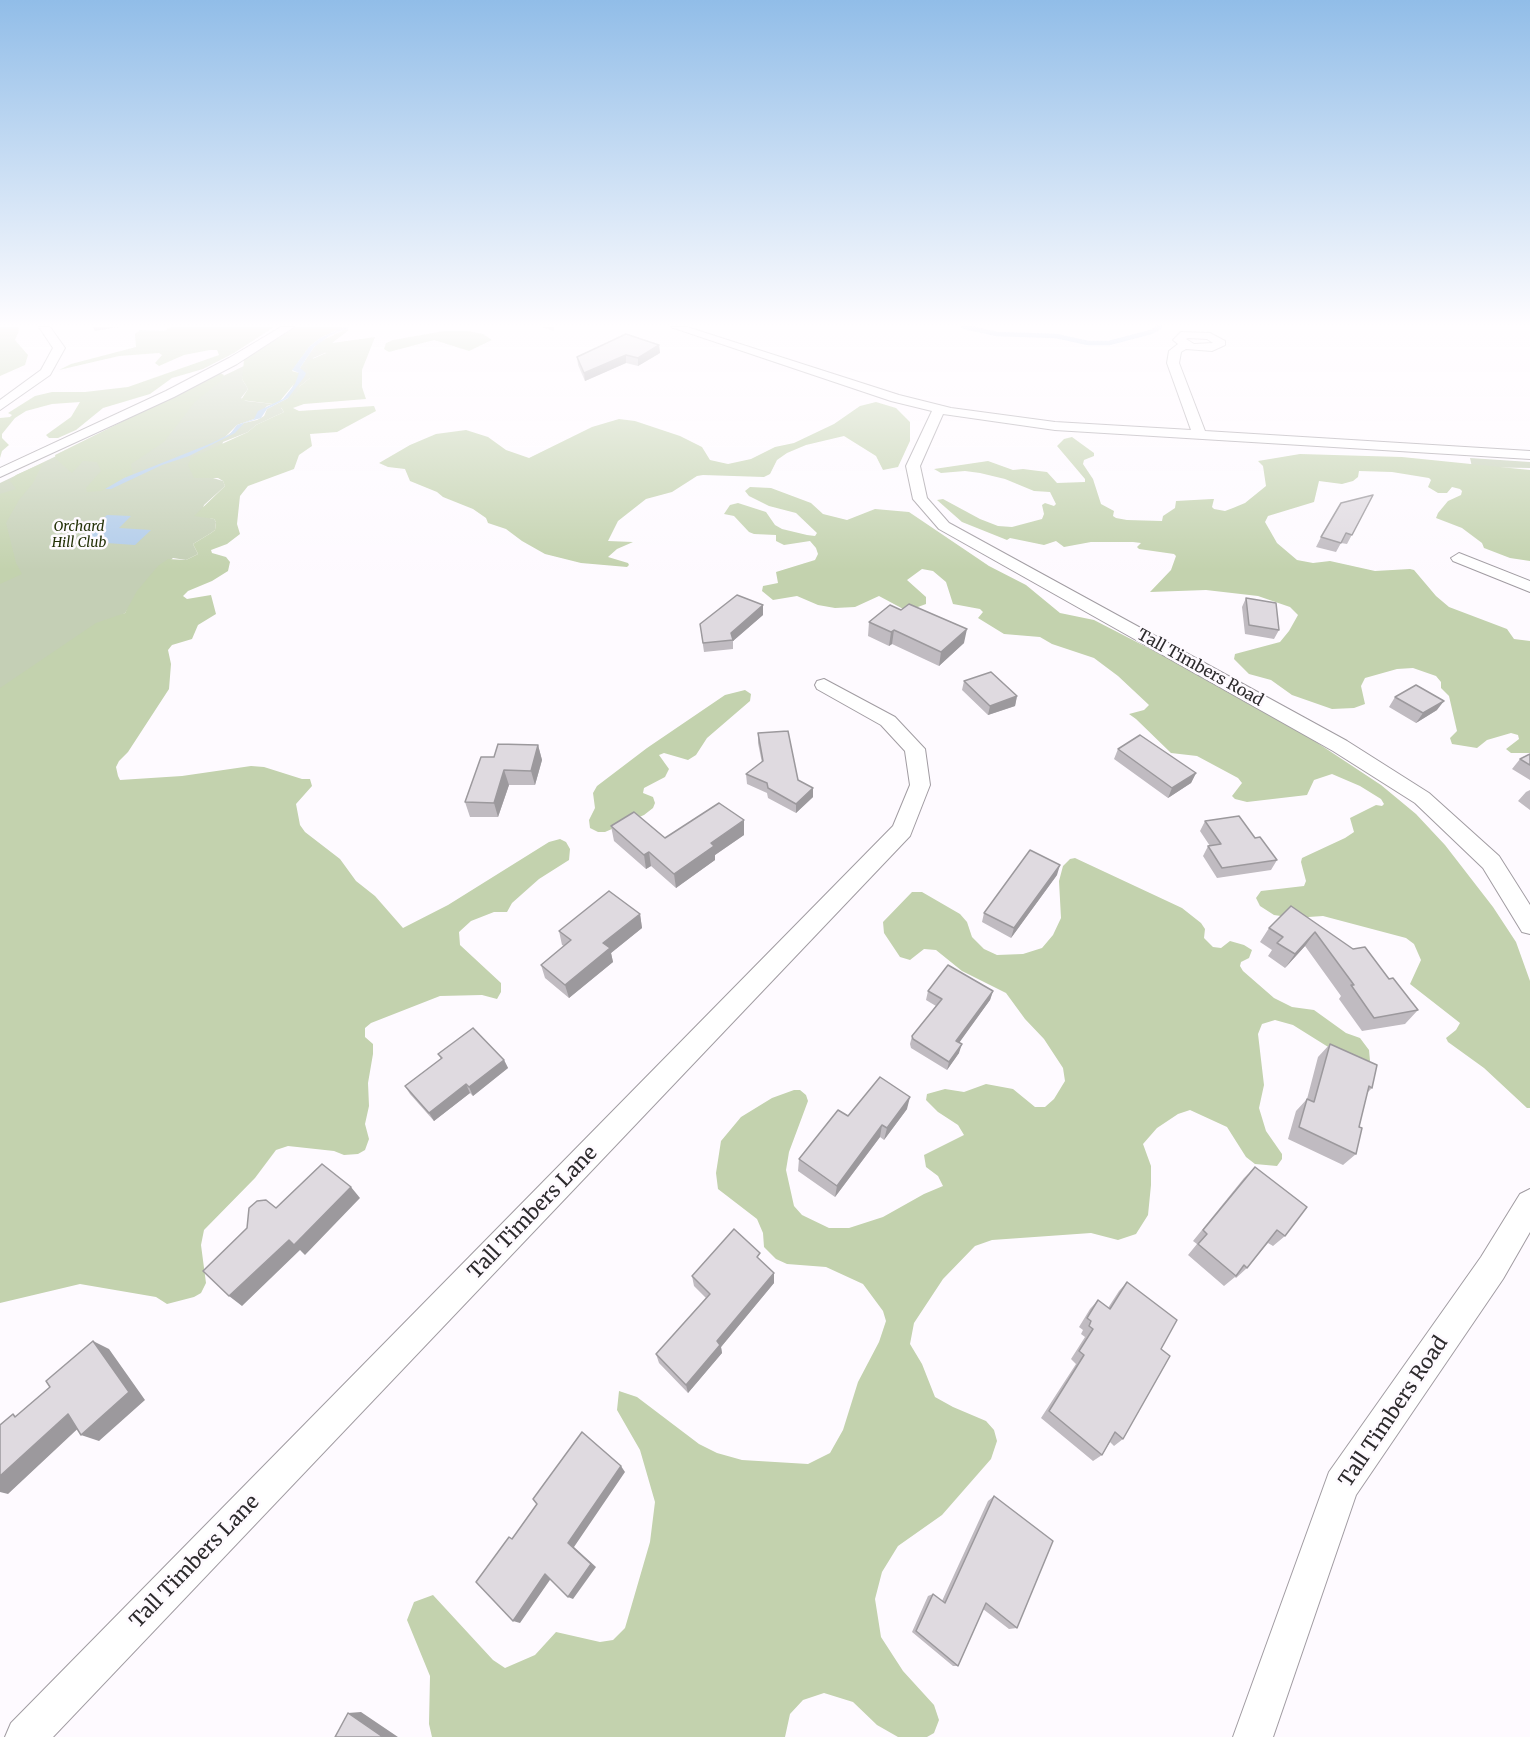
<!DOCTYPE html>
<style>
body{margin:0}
canvas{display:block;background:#fefaff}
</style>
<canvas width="1530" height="1737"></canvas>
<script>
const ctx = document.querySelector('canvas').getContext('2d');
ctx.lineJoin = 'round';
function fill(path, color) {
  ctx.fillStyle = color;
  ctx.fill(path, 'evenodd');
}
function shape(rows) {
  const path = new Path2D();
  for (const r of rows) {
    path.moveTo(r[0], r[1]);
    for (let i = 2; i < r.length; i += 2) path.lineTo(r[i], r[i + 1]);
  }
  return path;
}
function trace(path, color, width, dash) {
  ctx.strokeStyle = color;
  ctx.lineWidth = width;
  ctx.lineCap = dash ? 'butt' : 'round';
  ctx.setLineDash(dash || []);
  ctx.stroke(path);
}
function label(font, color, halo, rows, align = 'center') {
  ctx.font = font + ' Merriweather,serif';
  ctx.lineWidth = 5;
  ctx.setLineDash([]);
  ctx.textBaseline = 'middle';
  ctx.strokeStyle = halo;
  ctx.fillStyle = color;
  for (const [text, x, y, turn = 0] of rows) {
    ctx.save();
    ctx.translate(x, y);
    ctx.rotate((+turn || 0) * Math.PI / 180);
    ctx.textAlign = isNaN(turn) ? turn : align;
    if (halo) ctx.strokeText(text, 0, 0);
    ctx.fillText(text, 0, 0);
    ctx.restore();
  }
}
fill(shape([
 [345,329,347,329,328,338,323,351,325,353,313,358,310,378,300,386,297,393,282,404,281,408,284,412,256,425,248,432,223,442,213,478,223,481,225,486,204,505,201,516,214,519,216,522,215,530,211,533,193,544,198,554,186,560,173,558,152,575,125,613,116,618,0,720,0,483,246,365,242,379,248,389,241,398,246,401,273,404,267,406,254,419,237,425,224,438,244,423,257,420,264,416,267,409,288,398,300,368,314,347,321,341],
 [1470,458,1530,462,1530,468,1472,467]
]), '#c4cfb5');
fill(shape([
 [0,327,18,327,19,331,15,340,28,355,25,365,0,376],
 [171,327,274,327,234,353,203,369,172,378,150,394,103,408,76,430,58,438,49,438,46,435,71,417,80,402,52,404,26,411,15,418,2,434,2,438,9,445,2,451,0,458,0,418,10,417,12,415,8,413,35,396,52,392,85,392,128,387,219,355,217,350,210,350,184,355,159,366,155,363,162,355,159,353,119,356,59,370,71,364,136,347,135,334,140,330,164,331],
 [295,327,344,327,320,338,309,347,292,371,299,373,298,379,280,401,273,404,241,400,248,389,242,379,244,360],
 [347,329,349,330,332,343,375,337,362,370,362,387,366,399,304,404,293,408,299,411,374,406,376,411,337,432,310,434,312,446,299,455,294,469,248,486,240,496,237,524,240,534,227,544,211,550,212,553,226,557,230,562,228,571,212,581,188,591,183,596,187,599,211,595,216,614,198,625,192,639,172,645,168,650,171,664,169,689,128,752,119,761,116,767,118,776,120,780,182,776,251,766,264,767,302,779,310,779,312,786,296,804,300,825,305,832,340,859,356,881,375,896,403,928,448,905,549,842,560,839,566,842,570,849,569,860,539,879,512,903,507,912,494,912,471,921,459,932,460,945,501,983,501,992,497,999,482,995,440,996,371,1023,365,1028,365,1037,373,1044,373,1054,368,1083,369,1106,365,1124,369,1139,365,1150,358,1154,344,1155,334,1151,288,1146,276,1150,255,1178,204,1230,201,1245,206,1283,201,1293,194,1297,167,1304,156,1297,80,1284,0,1303,0,688,96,623,125,613,137,591,158,566,168,559,186,560,198,554,193,544,211,533,215,530,216,522,214,519,194,516,225,486,223,481,218,478,194,478,188,465,191,458,248,432,256,425,284,412,280,406,282,403,296,393,300,386,310,378,307,365,310,360,326,353,318,351,317,346,328,338],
 [444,331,468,331,483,334,492,340,469,351,434,340,389,352,384,349,386,343,393,340],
 [220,373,224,375,221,381,195,402,164,442,131,464,133,474,101,491,87,492,86,488,101,471,97,462,83,461,72,473,56,459,55,455],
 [876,402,896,408,910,422,910,441,898,467,883,470,876,456,844,436,806,445,787,453,777,460,770,474,764,477,703,475,697,476,672,492,646,499,618,521,608,541,633,542,617,549,608,557,628,563,629,565,627,567,581,563,545,554,522,541,506,529,488,523,486,518,473,509,443,497,437,492,410,481,405,469,388,467,379,463,410,445,436,434,466,430,488,437,506,450,529,458,592,427,619,419,635,421,680,436,702,447,710,460,728,464,751,459,775,447,794,443,834,424,860,406],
 [1072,437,1094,453,1094,456,1084,460,1083,464,1093,479,1101,504,1114,511,1113,516,1116,518,1127,520,1162,521,1163,516,1175,508,1176,501,1212,499,1214,499,1212,507,1214,509,1225,511,1233,508,1245,503,1266,486,1263,466,1258,461,1300,454,1402,457,1530,470,1530,561,1510,558,1484,548,1482,543,1462,528,1436,518,1438,513,1448,501,1461,495,1462,491,1460,489,1452,487,1447,493,1438,493,1428,487,1431,480,1429,478,1392,472,1359,471,1358,477,1353,481,1342,484,1319,481,1314,502,1268,516,1265,522,1277,543,1297,560,1313,563,1330,561,1375,571,1410,569,1414,570,1436,596,1449,607,1507,629,1514,639,1530,641,1530,753,1511,753,1506,749,1519,739,1518,735,1511,733,1487,740,1477,748,1452,744,1450,738,1457,731,1449,696,1441,688,1441,682,1436,676,1413,668,1397,669,1365,678,1361,686,1365,704,1354,708,1332,709,1292,695,1271,680,1249,674,1234,659,1235,654,1280,642,1289,631,1298,615,1290,607,1258,596,1206,590,1150,592,1171,570,1176,556,1174,554,1139,549,1137,547,1141,543,1133,542,1091,542,1064,547,1056,541,1044,545,1010,538,1007,540,962,522,937,500,943,499,980,519,998,526,1012,527,1042,519,1044,514,1042,505,1045,503,1054,506,1056,504,1050,492,1034,491,1005,479,980,473,965,471,941,473,934,469,988,461,1013,470,1023,469,1047,472,1057,483,1085,482,1085,479,1057,446,1064,439],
 [43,463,33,483,19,500,6,523,16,563,22,574,0,584,0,494,16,489,10,481,16,475],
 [750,487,771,488,811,503,823,514,847,520,875,509,909,512,989,566,1026,585,1060,613,1094,620,1158,653,1313,740,1381,785,1416,814,1445,845,1493,907,1516,942,1530,981,1530,1108,1527,1108,1484,1068,1448,1042,1446,1038,1456,1030,1460,1023,1410,984,1421,960,1414,944,1406,938,1323,916,1294,918,1274,915,1260,906,1256,898,1261,891,1304,886,1306,881,1301,862,1302,858,1345,838,1354,832,1350,818,1376,805,1382,806,1384,804,1381,799,1360,786,1332,774,1314,780,1307,795,1247,802,1235,799,1232,796,1242,783,1238,778,1197,756,1171,753,1136,719,1129,714,1144,710,1149,705,1118,676,1094,658,1052,644,1040,637,1004,634,978,618,983,612,980,609,953,604,946,582,933,571,922,569,907,580,926,597,926,604,907,611,879,596,855,607,835,608,818,605,797,596,773,600,762,591,763,586,778,583,776,572,815,560,818,554,816,548,810,541,784,545,776,541,776,535,754,534,749,532,734,516,724,514,730,505,738,503,766,512,775,525,782,529,807,535,815,536,817,533,796,513,769,506,749,496,745,491],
 [745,690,751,694,750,701,707,738,696,755,688,760,664,753,659,755,669,769,665,777,644,788,643,793,653,797,655,803,653,808,644,815,605,832,598,832,590,828,589,820,595,808,593,793,597,786,647,748,725,695],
 [1075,858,1182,908,1201,923,1205,929,1204,938,1213,947,1221,948,1230,941,1244,945,1252,950,1249,958,1241,962,1240,966,1243,971,1274,998,1292,1007,1314,1010,1346,1033,1360,1038,1369,1050,1370,1061,1366,1063,1333,1050,1293,1025,1275,1020,1262,1024,1258,1034,1264,1085,1259,1108,1266,1131,1282,1154,1282,1159,1277,1166,1255,1164,1246,1157,1227,1127,1190,1110,1178,1114,1157,1128,1143,1144,1151,1166,1151,1185,1148,1215,1136,1234,1118,1240,1091,1233,992,1240,975,1246,943,1279,914,1323,910,1344,922,1364,935,1397,953,1407,986,1421,994,1430,997,1441,991,1459,942,1515,898,1546,882,1572,875,1599,881,1637,903,1671,934,1705,939,1720,934,1733,927,1737,898,1737,877,1725,853,1702,824,1693,803,1700,790,1714,785,1737,432,1737,429,1724,430,1676,407,1620,414,1602,433,1595,493,1660,505,1668,535,1655,556,1632,600,1642,613,1640,625,1628,650,1542,655,1502,640,1450,617,1410,619,1391,637,1397,699,1444,717,1453,742,1460,808,1464,830,1453,843,1430,858,1382,879,1342,886,1321,883,1311,863,1284,826,1267,787,1264,776,1259,764,1247,763,1233,757,1219,718,1189,716,1173,721,1141,741,1117,772,1098,794,1090,800,1090,806,1095,808,1101,789,1152,786,1170,794,1206,802,1215,829,1228,849,1228,883,1217,924,1194,943,1186,938,1176,926,1167,924,1155,964,1135,958,1125,938,1112,926,1100,927,1094,945,1089,964,1092,986,1084,1013,1089,1035,1107,1045,1107,1054,1099,1065,1081,1063,1068,1044,1039,1025,1019,1006,993,962,971,936,950,924,949,910,960,900,957,884,933,883,922,912,892,922,892,960,914,967,922,972,937,984,949,997,955,1023,954,1042,948,1053,935,1061,918,1059,881,1063,866,1070,859]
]), '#c3d2ae');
fill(shape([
 [344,327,350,327,329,336,314,347,300,368,306,373,305,376,288,398,267,409,261,418,244,423,235,433,189,456,162,465,111,489,105,489,124,478,212,443,230,434,237,425,254,419,258,411,283,399,295,384,299,373,292,370,309,347,320,338],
 [107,515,131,516,119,528,151,530,135,545,78,541]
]), '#b0cbe9');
trace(shape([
 [964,327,997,334,1056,336,1088,343,1109,343,1151,332,1160,327]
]), '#b0cbe9', 4.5);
const street = shape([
 [39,327,50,327,65,348,50,375,0,410,0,400,41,370,53,348,39,327],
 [281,327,294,327,237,364,174,397,0,477,0,468,166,391,229,358,281,327],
 [671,327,687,327,899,395,951,408,1055,422,1191,430,1167,363,1169,351,1178,344,1173,340,1181,332,1210,333,1225,341,1225,345,1212,351,1186,349,1181,352,1179,363,1205,431,1530,451,1530,459,1055,430,943,414,920,466,927,498,949,523,1347,741,1429,793,1499,856,1530,905,1530,934,1522,932,1483,868,1415,803,1333,751,939,529,913,499,906,466,932,411,891,401,671,327],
 [1188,338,1207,339,1213,343,1194,344,1186,339,1188,338],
 [1459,553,1530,581,1530,592,1453,561,1451,558,1459,553],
 [824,679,895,717,925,749,930,785,910,836,53,1737,5,1737,11,1723,893,826,910,785,905,751,881,725,817,689,815,685,817,681,824,679],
 [1530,1189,1530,1232,1503,1279,1356,1495,1273,1737,1233,1737,1329,1472,1481,1257,1520,1194,1530,1189]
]);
trace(street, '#a19ca2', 2);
fill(street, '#fff');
fill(shape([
 [542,327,553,327,554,331],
 [659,345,660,353,638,366,626,363,585,381,578,365,577,357],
 [1373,495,1347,544,1341,543,1336,552,1316,547,1321,537],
 [1246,598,1279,630,1274,639,1245,634,1242,607],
 [901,610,964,643,939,666,892,644,889,646,868,636,869,622],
 [763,615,733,641,733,649,704,652,700,624],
 [964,681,1017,696,1015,706,988,715,962,690],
 [1395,697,1437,710,1416,723,1389,707],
 [758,733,813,797,796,813,768,798,767,793,747,784,746,774,762,763,758,743],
 [538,745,542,760,535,785,509,785,498,817,470,817,465,802,494,757],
 [1118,749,1196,773,1191,783,1168,798,1114,759],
 [1530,754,1530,780,1512,769,1520,759],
 [1530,790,1530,810,1518,801,1526,792],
 [1205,821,1255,838,1277,860,1271,870,1217,878,1203,856,1208,846,1210,846,1200,831],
 [611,826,665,838,744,835,715,855,715,860,676,888,651,866,646,869,614,841],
 [1057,875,1011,938,982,922,984,913],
 [1291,906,1389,979,1418,1010,1405,1024,1362,1031,1339,999,1341,996,1305,946,1285,968,1268,956,1272,950,1260,942,1269,928],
 [640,914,642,928,611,953,613,962,569,998,545,978,541,965,564,946,562,945,559,931],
 [928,991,993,991,990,1000,959,1042,959,1053,947,1070,911,1048,910,1044,912,1036,936,1006,926,1000],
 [1330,1044,1372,1088,1367,1093,1359,1127,1356,1154,1343,1165,1288,1139,1296,1111,1307,1099,1318,1057],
 [438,1054,504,1060,508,1068,473,1096,470,1093,434,1121,410,1094,405,1086,441,1059],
 [907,1109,884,1140,880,1137,835,1197,798,1171,799,1159,848,1116],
 [1255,1167,1285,1236,1273,1246,1268,1243,1247,1268,1236,1278,1235,1277,1224,1286,1188,1255,1197,1244,1193,1241,1244,1178],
 [760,1260,774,1273,774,1283,721,1347,722,1353,688,1393,659,1363,656,1354,706,1298,694,1286,692,1276],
 [1127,1282,1161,1349,1123,1439,1114,1446,1110,1442,1102,1455,1093,1461,1041,1418,1076,1364,1071,1359,1085,1337,1081,1334,1083,1330,1079,1327,1090,1309,1098,1300,1108,1308,1119,1291],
 [994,1496,1017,1628,1009,1629,983,1609,958,1666,953,1666,912,1632,928,1596,933,1594,942,1601,988,1501]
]), '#c0bbc1');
fill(shape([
 [93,327,118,327,95,331],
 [659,345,660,353,638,366,638,358],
 [626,355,626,363,585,381,584,373],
 [763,605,763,615,733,641,731,633],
 [967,629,964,643,939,666,941,652],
 [894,630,892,644,889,646,891,632],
 [1017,696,1015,706,988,715,990,706],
 [1444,701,1437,710,1416,723,1423,713],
 [538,745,542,760,535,785,531,771],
 [504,770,509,785,498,817,494,803],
 [1196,773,1191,783,1168,798,1172,788],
 [813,788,813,797,796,813,796,804],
 [744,820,744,835,715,855,715,860,676,888,674,874,711,843],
 [649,852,651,866,646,869,644,855],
 [1060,865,1057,875,1011,938,1014,928],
 [640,914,642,928,611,953,613,962,569,998,565,985,603,943],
 [1315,932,1305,946,1285,968,1295,954],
 [993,991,990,1000,954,1050,956,1041],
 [962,1044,959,1053,947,1070,949,1062],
 [504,1060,508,1068,473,1096,469,1087],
 [466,1084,470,1093,434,1121,429,1113],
 [910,1097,907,1109,884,1140,887,1128],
 [882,1125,880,1137,835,1197,837,1186],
 [351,1187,360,1198,305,1255,300,1250,242,1306,229,1296,289,1240],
 [774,1273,774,1283,721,1347,722,1353,688,1393,686,1385,717,1341],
 [93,1341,109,1349,145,1400,99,1441,81,1435],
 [68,1414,86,1421,8,1494,0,1492,0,1476],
 [621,1466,625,1472,574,1547,596,1567,573,1599,568,1597,568,1543],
 [545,1574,552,1577,520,1623,513,1621],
 [361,1712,398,1737,383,1737,348,1713]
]), '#9c999d');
const building = shape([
 [626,334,659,345,638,358,626,355,584,373,577,357,626,334],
 [1373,495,1352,535,1346,533,1341,543,1321,537,1341,503,1373,495],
 [737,595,763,605,731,633,733,640,703,643,700,624,737,595],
 [1246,598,1276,603,1279,630,1249,625,1246,598],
 [909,604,967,629,941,652,894,630,891,632,869,622,890,605,901,610,909,604],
 [991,672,1017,696,990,706,964,681,991,672],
 [1416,685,1444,701,1423,713,1395,697,1416,685],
 [788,731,798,780,813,788,796,804,768,788,767,783,746,774,763,761,758,733,788,731],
 [1140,735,1196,773,1172,788,1118,749,1140,735],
 [498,744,538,745,531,771,504,770,494,803,465,802,481,757,494,757,498,744],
 [1530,754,1530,765,1520,759,1530,754],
 [719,803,744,820,711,843,714,846,674,874,649,852,644,855,611,826,634,812,665,838,719,803],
 [1239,816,1255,838,1260,837,1277,860,1222,868,1208,846,1221,844,1205,821,1239,816],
 [1030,850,1060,865,1014,928,984,913,1030,850],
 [609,891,640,914,603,943,610,948,565,985,541,965,571,940,559,931,609,891],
 [1291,906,1353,949,1365,947,1389,979,1393,978,1418,1010,1374,1018,1351,985,1354,985,1315,932,1295,954,1277,943,1283,937,1269,928,1291,906],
 [948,965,993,991,956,1041,962,1044,949,1062,913,1039,912,1036,942,999,928,991,948,965],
 [473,1028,504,1060,469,1087,466,1084,429,1113,405,1086,442,1058,438,1054,473,1028],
 [1330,1044,1377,1065,1372,1088,1369,1086,1359,1127,1362,1128,1356,1154,1299,1127,1307,1099,1314,1102,1330,1044],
 [880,1077,910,1097,887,1128,882,1125,837,1186,799,1159,838,1110,848,1116,880,1077],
 [322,1164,351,1187,294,1245,289,1240,229,1296,203,1271,247,1228,249,1208,257,1201,266,1200,276,1208,322,1164],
 [1255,1167,1307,1207,1285,1236,1277,1230,1247,1268,1244,1265,1236,1276,1198,1244,1207,1234,1203,1230,1255,1167],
 [734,1229,760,1253,757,1257,774,1273,717,1341,720,1345,686,1385,656,1354,710,1294,692,1276,734,1229],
 [1127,1282,1177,1320,1161,1349,1170,1356,1123,1439,1115,1432,1102,1455,1049,1411,1084,1355,1079,1351,1093,1329,1089,1326,1091,1321,1087,1318,1098,1300,1110,1309,1127,1282],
 [93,1341,129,1392,81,1435,68,1414,0,1476,0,1425,13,1414,15,1417,50,1387,46,1381,93,1341],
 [582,1432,621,1466,568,1543,591,1564,568,1597,545,1574,513,1621,476,1582,509,1537,512,1539,537,1504,533,1499,582,1432],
 [994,1496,1053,1541,1017,1628,986,1603,958,1666,916,1631,933,1594,945,1603,994,1496],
 [348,1713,383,1737,335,1737,348,1713]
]);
fill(building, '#dfdae0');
trace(building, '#9c999d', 1.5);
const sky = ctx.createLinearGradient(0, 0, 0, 570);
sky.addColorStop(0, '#91bde8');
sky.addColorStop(0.57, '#fffdff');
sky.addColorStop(1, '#fffdff00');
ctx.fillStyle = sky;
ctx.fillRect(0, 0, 1530, 570);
label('italic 14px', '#253309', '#fefaff', [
 ["Orchard",79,527],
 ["Hill Club",79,543]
]);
label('16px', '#2d2b2d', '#fefaff', [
 ["Tall Timbers Road",1200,668,29]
]);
label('20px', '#2d2b2d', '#fefaff', [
 ["Tall Timbers Lane",533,1213,-46],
 ["Tall Timbers Road",1394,1412,-56],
 ["Tall Timbers Lane",195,1562,-46]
]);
</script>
